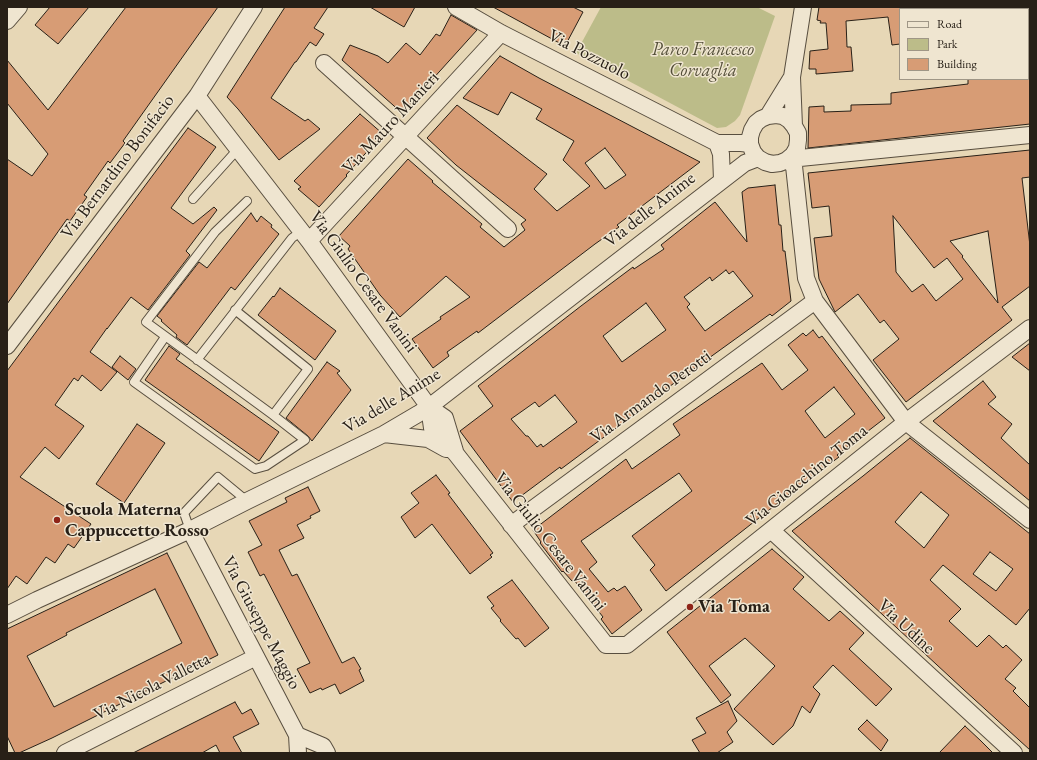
<!DOCTYPE html>
<style>
body{margin:0}
#map{position:relative;width:1037px;height:760px;overflow:hidden;background:#e7d7b6;font-family:"EB Garamond",serif}
canvas{display:block}
.frame{position:absolute;inset:0;border:8px solid #282017;pointer-events:none}
.legend{position:absolute;left:899px;top:8px;width:130px;height:72px;box-sizing:border-box;background:#efe5d0;border:1px solid #9f9686;margin:0;padding:5px 7px;list-style:none;font-size:12px;color:#282017}
.legend li{display:flex;align-items:center;gap:8px;height:20px}
.legend b{width:20px;border:1px solid #9f9686}
</style>
<div id="map">
<canvas width="1037" height="760"></canvas>
<div class="frame"></div>
<ul class="legend">
<li><b style="height:5px;background:#efe5d0"></b>Road</li>
<li><b style="height:11px;background:#bcbc89"></b>Park</li>
<li><b style="height:11px;background:#d79c75"></b>Building</li>
</ul>
</div>
<script>
const ctx = document.querySelector('canvas').getContext('2d');
ctx.lineJoin = 'round';
function fill(path, color) {
  ctx.fillStyle = color;
  ctx.fill(path, 'evenodd');
}
function shape(rows) {
  const path = new Path2D();
  for (const r of rows) {
    path.moveTo(r[0], r[1]);
    for (let i = 2; i < r.length; i += 2) path.lineTo(r[i], r[i + 1]);
  }
  return path;
}
function trace(path, color, width, dash) {
  ctx.strokeStyle = color;
  ctx.lineWidth = width;
  ctx.lineCap = dash ? 'butt' : 'round';
  ctx.setLineDash(dash || []);
  ctx.stroke(path);
}
function label(font, color, halo, rows, align = 'center') {
  ctx.font = font + ' "EB Garamond",serif';
  ctx.lineWidth = 3;
  ctx.setLineDash([]);
  ctx.textBaseline = 'middle';
  ctx.strokeStyle = halo;
  ctx.fillStyle = color;
  for (const [text, x, y, turn = 0] of rows) {
    ctx.save();
    ctx.translate(x, y);
    ctx.rotate((+turn || 0) * Math.PI / 180);
    ctx.textAlign = isNaN(turn) ? turn : align;
    if (halo) ctx.strokeText(text, 0, 0);
    ctx.fillText(text, 0, 0);
    ctx.restore();
  }
}
fill(shape([
 [601,7,757,7,775,16,740,115,735,121,726,127,717,128,576,53]
]), '#bcbc89');
const building = shape([
 [50,7,89,7,58,44,35,25,50,7],
 [126,7,218,7,123,141,125,143,110,163,108,161,84,195,87,197,70,221,67,219,7,304,7,159,32,176,48,154,7,103,7,60,48,110,126,7],
 [285,7,328,7,314,28,324,34,316,46,310,42,296,62,295,62,271,98,305,121,308,119,320,129,279,160,238,109,227,97,285,7],
 [370,7,415,7,404,27,370,7],
 [493,7,573,7,583,12,565,46,493,7],
 [819,7,900,7,900,44,892,45,888,17,846,21,847,47,851,47,853,71,816,74,816,69,809,69,810,51,828,49,826,23,820,23,821,21,817,20,819,7],
 [451,15,477,30,402,113,342,60,350,45,378,56,388,63,406,43,420,55,436,34,440,36,451,15],
 [500,56,539,78,700,162,617,225,619,227,595,244,478,333,477,331,447,352,449,356,433,368,412,339,441,319,440,317,470,297,446,276,400,317,380,295,348,249,350,246,339,236,408,159,433,181,432,182,482,224,480,227,504,247,525,230,521,224,526,220,456,165,427,138,457,105,547,174,534,189,557,211,590,186,563,160,574,141,536,119,542,109,511,92,498,115,463,98,500,56],
 [605,148,626,175,605,189,585,163,605,148],
 [968,79,1030,79,1030,124,808,148,809,107,824,106,824,112,851,111,851,105,891,104,891,93,968,84,968,79],
 [360,114,383,134,346,175,347,176,319,207,298,189,301,187,294,181,360,114],
 [188,128,216,147,171,208,193,224,214,207,217,210,186,251,190,255,148,310,131,297,107,329,107,328,90,352,117,372,101,391,82,375,78,381,74,378,55,405,84,426,59,459,45,447,20,477,91,524,74,548,68,544,55,563,46,557,27,584,16,576,7,589,7,371,188,128],
 [1030,150,1030,177,1022,178,1030,246,1030,286,1002,307,1012,320,906,402,873,360,899,339,884,320,880,323,858,294,835,312,819,279,814,238,832,236,829,206,812,208,808,173,1030,150],
 [893,216,934,268,947,258,963,279,936,301,923,284,912,292,896,272,893,216],
 [988,231,998,303,962,257,963,256,950,241,988,231],
 [775,185,779,225,781,225,783,251,785,251,791,301,772,316,770,314,666,389,666,391,561,469,560,467,513,502,460,431,493,406,478,386,581,306,633,267,634,269,664,249,661,245,715,202,747,242,742,192,748,188,775,185],
 [726,270,729,274,733,271,753,296,705,331,687,307,690,304,684,297,710,277,712,281,726,270],
 [646,303,666,330,622,362,603,336,646,303],
 [555,395,577,422,543,447,541,444,537,447,528,436,526,436,511,419,535,402,539,407,555,395],
 [251,213,257,222,261,216,272,225,271,227,279,234,235,290,231,287,187,345,176,337,177,335,161,321,162,320,157,316,199,262,207,268,251,213],
 [280,288,336,331,315,360,258,315,273,296,274,297,280,288],
 [813,330,819,338,822,336,885,418,837,455,839,457,792,492,666,591,650,570,655,565,632,536,692,491,679,473,581,541,597,562,589,569,608,592,614,588,617,591,625,586,642,610,612,634,601,619,603,617,574,580,572,581,563,571,562,572,540,543,541,542,533,530,626,459,632,469,680,435,673,424,762,363,782,390,808,370,788,345,803,333,806,336,813,330],
 [834,387,855,414,825,438,805,411,834,387],
 [1030,343,1030,371,1012,357,1030,343],
 [169,346,180,354,176,359,279,432,259,461,145,380,169,346],
 [120,356,136,369,128,380,112,367,120,356],
 [327,362,340,371,337,373,351,390,312,441,308,436,286,418,327,362],
 [983,381,996,397,988,404,1012,424,1001,438,1030,465,1030,501,933,421,983,381],
 [137,424,165,443,124,503,96,484,137,424],
 [910,438,1030,534,1030,608,1016,625,943,565,930,580,961,609,949,621,977,647,989,635,1003,648,1006,645,1022,660,1005,679,1016,688,1013,691,1030,708,1030,750,963,689,792,531,863,476,910,438],
 [921,492,949,515,924,548,895,522,921,492],
 [990,552,1013,569,996,591,973,574,990,552],
 [436,475,450,493,448,494,493,553,490,555,492,557,470,574,432,524,415,538,401,517,419,503,411,493,436,475],
 [308,487,320,511,310,516,311,518,297,525,304,538,279,550,292,576,297,574,342,663,354,657,361,669,359,670,364,681,340,694,335,684,322,690,321,688,310,693,297,669,310,663,264,574,260,576,248,552,262,545,249,521,287,502,285,498,308,487],
 [772,549,804,577,793,589,829,621,840,611,864,633,849,649,892,689,876,706,833,665,813,687,820,694,810,713,802,706,793,726,773,745,734,709,775,666,745,638,709,666,731,695,721,703,667,632,772,549],
 [167,553,218,655,52,738,19,753,15,753,7,736,7,629,167,553],
 [155,589,182,643,54,707,27,656,67,635,66,633,155,589],
 [512,580,549,628,525,647,518,638,516,639,500,621,501,620,491,608,494,606,487,597,512,580],
 [728,701,737,721,727,732,733,742,717,753,700,753,692,740,706,733,696,718,728,701],
 [235,702,242,714,251,709,259,724,233,737,242,753,220,753,216,745,202,753,133,753,235,702],
 [867,720,888,740,881,751,858,729,867,720],
 [965,726,981,741,993,753,939,753,965,726]
]);
fill(building, '#d79c75');
trace(building, '#282017', 1);
const lane = shape([
 [193,199,238,149],
 [235,310,308,369,273,415],
 [165,337,134,382,255,469,266,466,305,440,273,415,146,322,215,232,247,201],
 [197,360,292,238,302,231],
 [190,530,184,513,218,477,247,501]
]);
const street = shape([
 [456,7,501,33,717,143,741,143,750,144],
 [7,21,19,7],
 [324,63,508,229],
 [197,96,309,241,429,407,432,428,456,454,606,645,627,645,906,422,1030,328],
 [768,116,792,77],
 [794,126,789,120,783,116,776,115,768,116,761,119,756,123,752,130,750,137,750,144,753,152,758,158,765,162,772,164,780,163,787,160,793,155,797,148,798,140,798,133,794,126,792,77,803,7],
 [717,143,721,154,722,180],
 [793,155,800,158,1030,135],
 [787,160,794,166,806,278,815,301,906,422,1030,520],
 [309,241,501,33],
 [7,346,197,96,254,7],
 [429,407,445,418,455,451],
 [384,434,428,439,446,449],
 [511,525,815,301],
 [190,530,297,735,298,753],
 [771,530,1014,753],
 [7,615,37,600,190,530,247,501,384,434,418,414,429,407,745,163,758,158],
 [297,735,323,746,327,753],
 [65,753,256,657]
]);
trace(lane, '#584e3f', 10);
trace(street, '#584e3f', 18);
trace(lane, '#efe5d0', 8);
trace(street, '#efe5d0', 16);
for (const [x, y, r, color] of [
 [57,520,4,"#8f2418"],
 [690,607,4,"#8f2418"]
]) {
  const dot = new Path2D();
  dot.arc(x, y, r, 0, 2 * Math.PI);
  ctx.fillStyle = color;
  ctx.fill(dot);
  trace(dot, '#efe5d0', 1.5);
}
label('italic 18px', '#544f39', '#efe5d0', [
 ["Parco Francesco",703,50],
 ["Corvaglia",703,71]
]);
label('18px', '#282017', '#efe5d0', [
 ["Via Pozzuolo",589,55,27],
 ["Via Mauro Manieri",391,123,-47],
 ["Via Bernardino Bonifacio",118,167,-53],
 ["Via delle Anime",650,210,-38],
 ["Via Giulio Cesare Vanini",363,282,54],
 ["Via Armando Perotti",651,397,-36],
 ["Via delle Anime",392,401,-31],
 ["Via Gioacchino Toma",807,476,-39],
 ["Via Giulio Cesare Vanini",550,542,52],
 ["Via Giuseppe Maggio",261,623,62],
 ["Via Udine",906,627,43],
 ["Via Nicola Valletta",152,687,-27]
]);
label('bold 18px', '#282017', '#efe5d0', [
 ["Scuola Materna",65,510],
 ["Cappuccetto Rosso",65,531],
 ["Via Toma",698,607]
], 'left');
</script>
